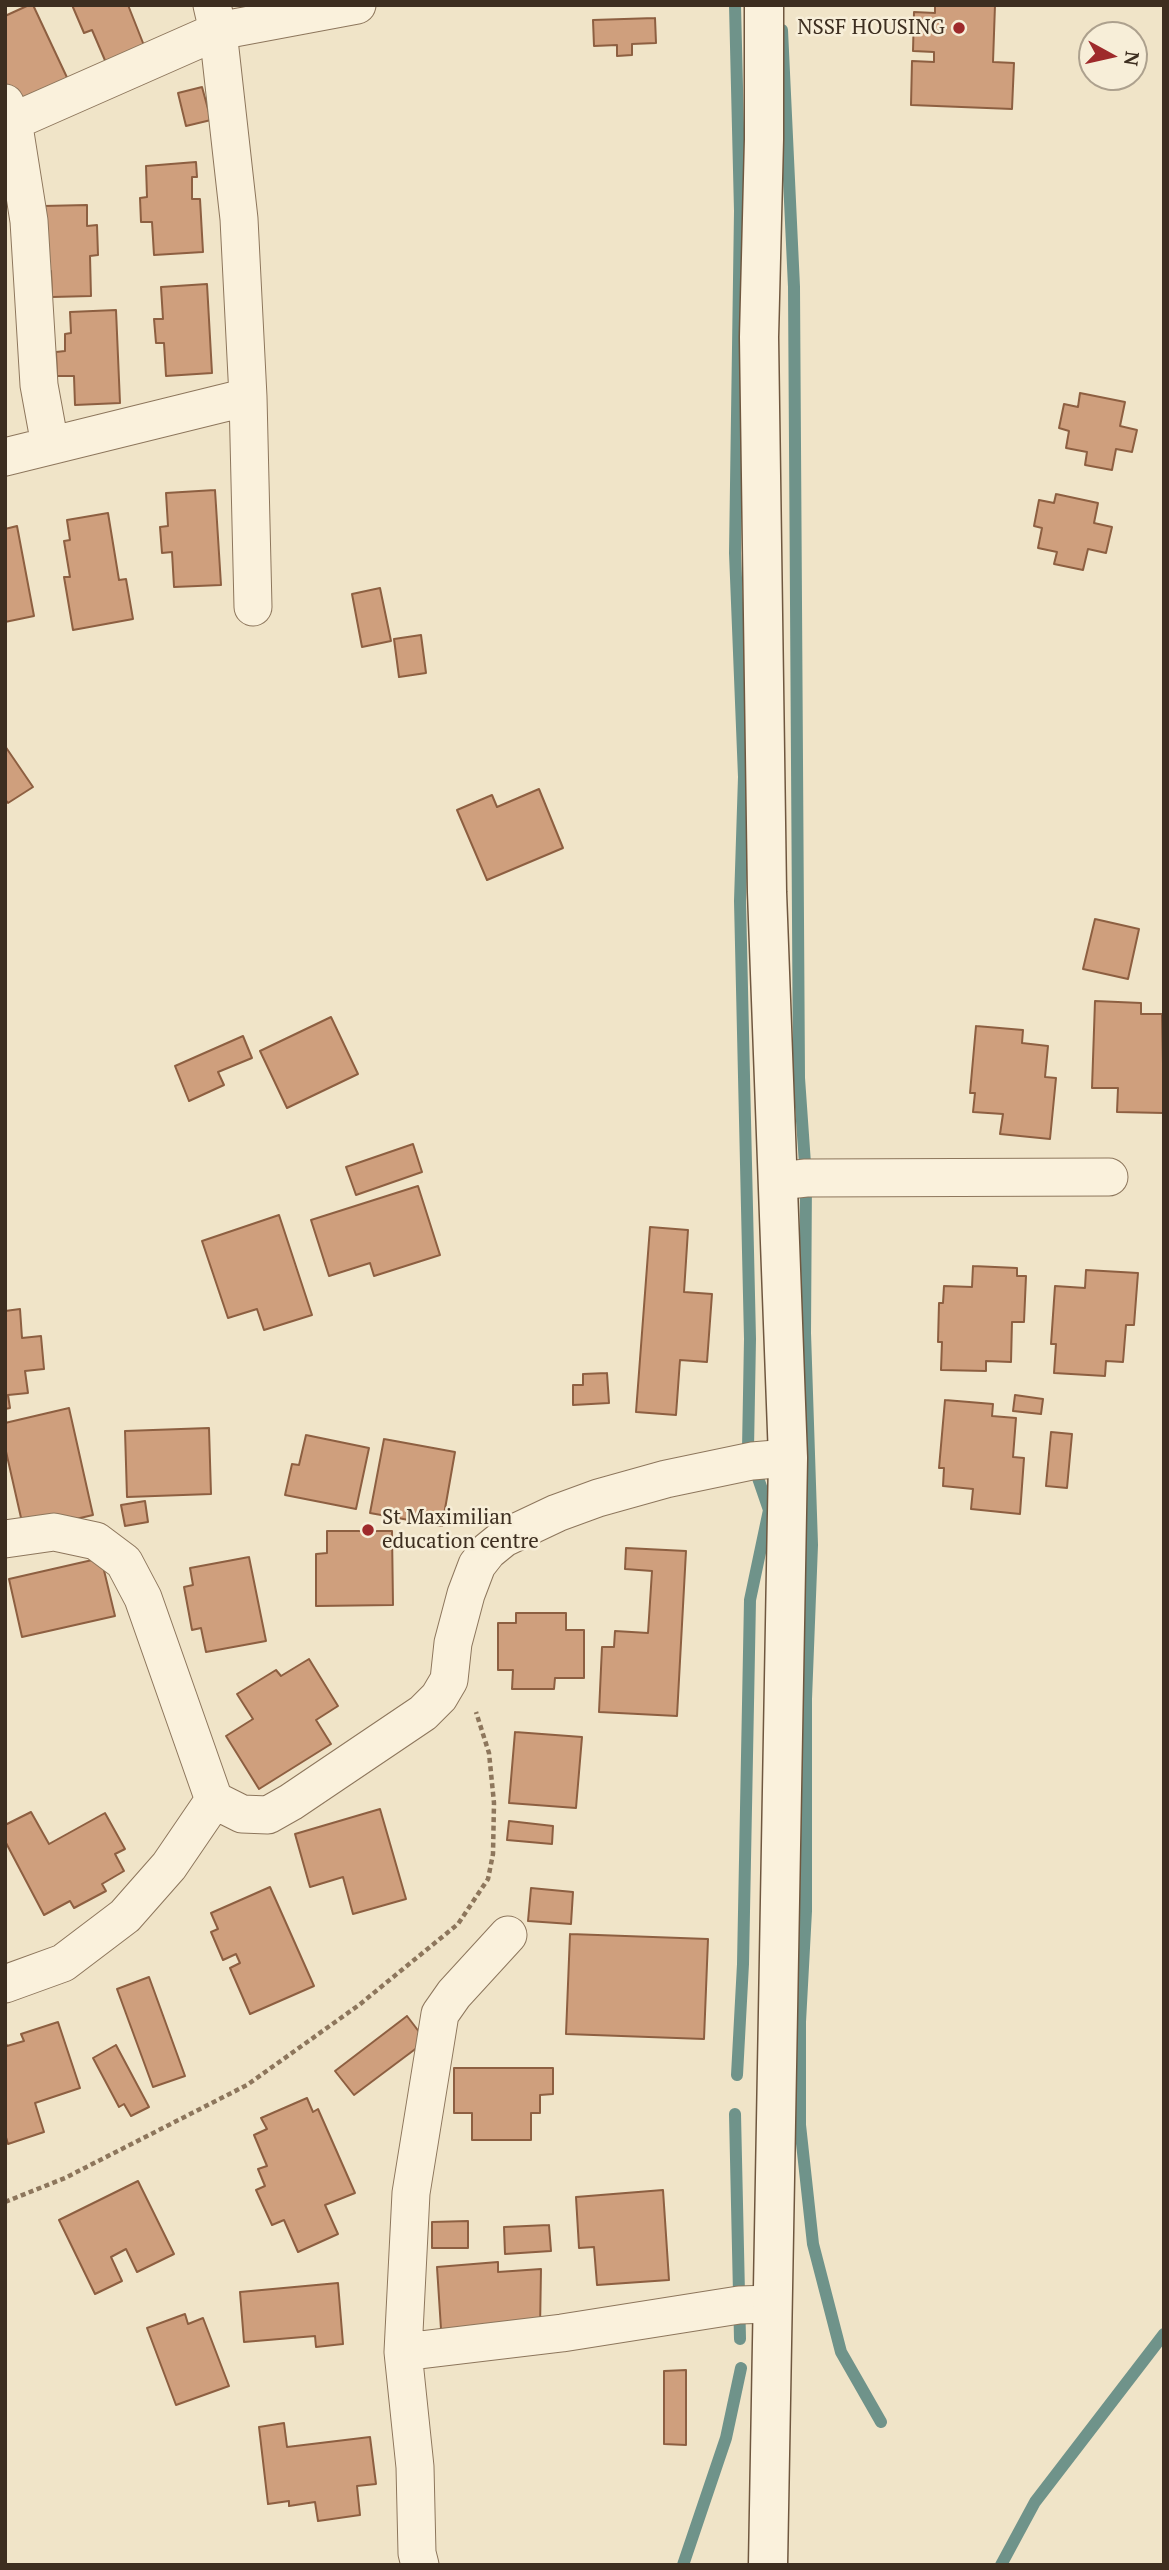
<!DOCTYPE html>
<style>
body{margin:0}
#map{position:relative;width:1169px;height:2570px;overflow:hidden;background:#f0e4c8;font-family:"PT Serif",serif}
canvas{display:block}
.frame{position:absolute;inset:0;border:7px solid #3d2e20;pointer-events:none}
.north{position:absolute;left:1078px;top:21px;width:70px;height:70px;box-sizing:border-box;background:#f7eed8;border:2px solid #ada18e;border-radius:50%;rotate:98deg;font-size:19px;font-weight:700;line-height:28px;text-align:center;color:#3d2e20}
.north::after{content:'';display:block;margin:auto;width:24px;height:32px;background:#9e2a2b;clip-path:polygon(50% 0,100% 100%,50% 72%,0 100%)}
</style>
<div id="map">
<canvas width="1169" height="2570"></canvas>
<div class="frame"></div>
<div class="north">N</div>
</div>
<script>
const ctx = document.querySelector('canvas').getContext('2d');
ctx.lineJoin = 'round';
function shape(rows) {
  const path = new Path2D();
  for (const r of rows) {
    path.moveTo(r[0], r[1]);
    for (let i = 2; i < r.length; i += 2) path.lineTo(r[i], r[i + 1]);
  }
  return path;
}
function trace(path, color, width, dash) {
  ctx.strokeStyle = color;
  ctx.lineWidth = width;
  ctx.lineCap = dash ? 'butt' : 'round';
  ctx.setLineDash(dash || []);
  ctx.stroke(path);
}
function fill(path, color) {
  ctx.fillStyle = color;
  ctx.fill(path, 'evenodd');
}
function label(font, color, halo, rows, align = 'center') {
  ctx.font = font + ' "PT Serif",serif';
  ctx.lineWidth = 5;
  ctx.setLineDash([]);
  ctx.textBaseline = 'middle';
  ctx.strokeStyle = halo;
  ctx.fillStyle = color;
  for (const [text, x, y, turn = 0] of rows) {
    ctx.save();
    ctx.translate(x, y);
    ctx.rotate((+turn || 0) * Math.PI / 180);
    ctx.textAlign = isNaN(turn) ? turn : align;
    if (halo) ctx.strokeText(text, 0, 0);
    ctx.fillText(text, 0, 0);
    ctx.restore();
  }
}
trace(shape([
 [735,5,740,211,735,553,744,777,740,901,750,1339,748,1449,769,1510,750,1600,743,1964,737,2075],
 [782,30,794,287,799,1078,806,1178,805,1333,812,1545,806,1699,806,1911,800,2022,800,2125,813,2244,841,2352,881,2422],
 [735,2114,740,2339],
 [683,2565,726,2438,741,2368],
 [1001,2565,1035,2502,1164,2334]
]), '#6f938a', 12);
const building = shape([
 [29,5,33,5,71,86,24,109,5,88,5,16,29,5],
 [72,5,128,5,145,48,107,65,92,30,84,33,72,5],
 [935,5,995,5,993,62,1014,63,1012,109,911,105,912,61,934,62,934,52,913,51,914,12,935,13,935,5],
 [655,18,656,43,632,44,632,55,617,56,617,45,594,46,593,20,655,18],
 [202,87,211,120,186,126,178,93,202,87],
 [196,162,197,177,192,177,192,199,200,199,203,252,154,255,152,222,141,222,140,198,147,197,146,166,196,162],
 [87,205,87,226,97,225,98,255,90,256,91,296,52,297,51,271,39,272,43,206,87,205],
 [207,284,212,373,166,376,164,343,156,343,154,319,163,319,161,287,207,284],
 [116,310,120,403,75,405,74,376,57,376,56,352,65,351,65,334,71,333,70,312,116,310],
 [1080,393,1125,402,1120,426,1137,430,1132,452,1116,449,1112,470,1085,465,1087,452,1066,448,1069,431,1059,428,1064,404,1078,407,1080,393],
 [215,490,221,585,174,587,172,552,162,553,160,527,168,526,166,493,215,490],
 [1056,494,1098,503,1094,523,1112,527,1106,553,1088,549,1083,570,1054,564,1057,552,1038,548,1042,528,1034,526,1039,500,1054,503,1056,494],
 [108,513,119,580,126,579,133,619,73,630,64,577,70,577,64,541,70,540,67,520,108,513],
 [17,526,34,616,5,622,5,529,17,526],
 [380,588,391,641,362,647,352,594,380,588],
 [421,635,426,673,399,677,394,639,421,635],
 [5,746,33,787,8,803,5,799,5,746],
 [539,789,563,848,487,880,457,810,492,795,497,807,539,789],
 [1095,919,1139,929,1128,979,1083,969,1095,919],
 [1095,1001,1141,1003,1141,1014,1162,1014,1164,1113,1117,1112,1118,1088,1092,1088,1095,1001],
 [331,1017,358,1074,287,1108,260,1051,331,1017],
 [976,1026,1023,1030,1022,1043,1048,1046,1045,1077,1056,1078,1050,1139,1000,1134,1003,1114,973,1112,975,1093,970,1093,976,1026],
 [243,1036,252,1058,218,1072,224,1085,189,1101,175,1066,243,1036],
 [413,1144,422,1172,356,1195,346,1167,413,1144],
 [418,1186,440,1255,374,1276,370,1263,329,1276,311,1220,418,1186],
 [279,1215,312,1315,264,1330,257,1309,228,1318,202,1241,279,1215],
 [650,1227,688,1230,684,1292,712,1294,707,1362,680,1360,676,1415,636,1412,650,1227],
 [973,1266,1017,1268,1017,1276,1026,1276,1024,1322,1012,1322,1011,1362,986,1361,986,1371,941,1370,942,1342,938,1342,939,1303,943,1303,944,1286,972,1287,973,1266],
 [1086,1270,1138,1273,1134,1325,1126,1325,1123,1362,1106,1361,1105,1376,1054,1373,1056,1344,1051,1344,1055,1286,1085,1288,1086,1270],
 [20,1309,22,1338,41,1336,44,1369,25,1371,28,1393,8,1395,10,1408,5,1409,5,1311,20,1309],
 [607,1373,609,1403,573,1405,573,1385,583,1385,583,1374,607,1373],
 [1015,1395,1043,1399,1041,1414,1013,1411,1015,1395],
 [945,1400,993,1404,992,1416,1016,1418,1013,1457,1024,1458,1020,1514,971,1509,973,1489,943,1486,944,1468,939,1468,945,1400],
 [69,1408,93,1515,24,1531,5,1447,5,1423,69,1408],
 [209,1428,211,1494,127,1497,125,1431,209,1428],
 [1051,1432,1072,1434,1067,1488,1046,1486,1051,1432],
 [306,1435,369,1448,356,1509,285,1495,292,1464,299,1465,306,1435],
 [384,1439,455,1452,442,1526,370,1513,384,1439],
 [145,1501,148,1522,125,1526,121,1505,145,1501],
 [327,1531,392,1531,393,1605,316,1606,316,1554,327,1553,327,1531],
 [626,1548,686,1551,677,1716,599,1712,602,1647,614,1647,615,1631,648,1633,652,1571,625,1569,626,1548],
 [249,1557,266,1641,206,1652,201,1628,192,1630,184,1587,193,1585,190,1568,249,1557],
 [101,1558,115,1616,22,1637,9,1579,101,1558],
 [516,1613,566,1613,566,1630,584,1630,584,1678,555,1678,554,1689,512,1689,513,1670,498,1670,498,1623,516,1623,516,1613],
 [309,1659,338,1706,316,1720,331,1744,259,1789,226,1736,253,1719,237,1694,276,1670,281,1676,309,1659],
 [515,1732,582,1737,576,1808,509,1803,515,1732],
 [380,1809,406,1899,353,1914,343,1877,310,1887,295,1834,380,1809],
 [31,1812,49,1844,105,1813,125,1849,115,1854,124,1871,102,1884,106,1891,74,1908,70,1901,44,1915,5,1841,5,1825,31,1812],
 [509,1821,553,1826,552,1844,507,1840,509,1821],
 [270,1887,314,1986,250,2014,230,1968,240,1963,236,1954,223,1960,211,1932,218,1929,211,1913,270,1887],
 [531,1888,573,1892,571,1924,528,1921,531,1888],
 [570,1934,708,1939,704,2039,566,2034,570,1934],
 [149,1977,185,2076,153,2087,117,1989,149,1977],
 [407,2016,426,2041,354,2095,335,2071,407,2016],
 [58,2022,80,2088,35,2103,44,2132,8,2144,5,2134,5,2041,7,2046,24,2041,21,2034,58,2022],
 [116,2045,149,2107,131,2116,124,2104,119,2107,93,2058,116,2045],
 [454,2068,553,2068,553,2094,540,2095,540,2113,531,2113,531,2140,472,2140,472,2113,454,2113,454,2068],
 [307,2098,313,2112,318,2109,355,2193,325,2205,338,2234,298,2252,284,2220,272,2225,256,2190,265,2186,258,2169,267,2166,254,2135,267,2129,261,2118,307,2098],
 [138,2181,174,2254,137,2272,126,2249,111,2257,122,2281,95,2294,59,2220,138,2181],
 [663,2190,669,2280,597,2285,594,2247,579,2248,576,2197,663,2190],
 [468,2221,468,2248,432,2248,432,2222,468,2221],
 [549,2225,551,2251,505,2254,504,2227,549,2225],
 [498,2262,498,2272,541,2269,540,2329,441,2329,437,2267,498,2262],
 [338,2283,343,2344,316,2347,315,2336,244,2342,240,2292,338,2283],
 [185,2314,188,2324,203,2318,229,2386,176,2405,147,2328,185,2314],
 [686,2370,686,2445,664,2444,664,2371,686,2370],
 [284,2423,287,2447,370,2437,376,2484,357,2486,360,2515,318,2521,315,2502,289,2506,289,2501,268,2504,259,2427,284,2423]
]);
fill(building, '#cf9f7d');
trace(building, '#8d5f41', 2);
const minor = shape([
 [212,5,218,31,239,219,248,397,253,607],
 [5,103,13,120,29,221,39,385,50,445],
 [5,125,218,31,357,5],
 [5,457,248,397],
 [779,1181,806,1178,1109,1177],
 [5,1539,54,1532,96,1541,124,1562,143,1598,214,1800,242,1814,268,1815,291,1802,423,1713,439,1697,449,1680,453,1643,466,1594,477,1565,488,1551,504,1538,557,1513,598,1498,666,1479,752,1461,788,1458],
 [5,1984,63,1963,125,1916,169,1866,214,1800],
 [403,2352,562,2333,739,2305,772,2304],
 [420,2565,417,2553,415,2467,403,2352,411,2193,440,2014,454,1994,508,1935]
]);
const secondary = shape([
 [764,5,764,139,759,337,767,892,788,1458,768,2565]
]);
trace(minor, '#8d765c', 39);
trace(secondary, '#6f573f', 41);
trace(shape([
 [5,2202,65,2178,247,2085,359,2005,458,1924,488,1879,493,1854,494,1803,489,1753,476,1712]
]), '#8d765c', 4.5, [5, 3.5]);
trace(minor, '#faf1dc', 37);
trace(secondary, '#faf1dc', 38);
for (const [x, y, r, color] of [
 [959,28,7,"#9e2a2b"],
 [368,1530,7,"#9e2a2b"]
]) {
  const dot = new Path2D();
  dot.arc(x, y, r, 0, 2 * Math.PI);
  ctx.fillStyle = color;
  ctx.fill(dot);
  trace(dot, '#f7eed8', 2.5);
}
label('21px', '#3d2e20', '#f7eed8', [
 ["NSSF HOUSING",945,28],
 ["St Maximilian",382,1518,"left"],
 ["education centre",382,1542,"left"]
], 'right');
</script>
